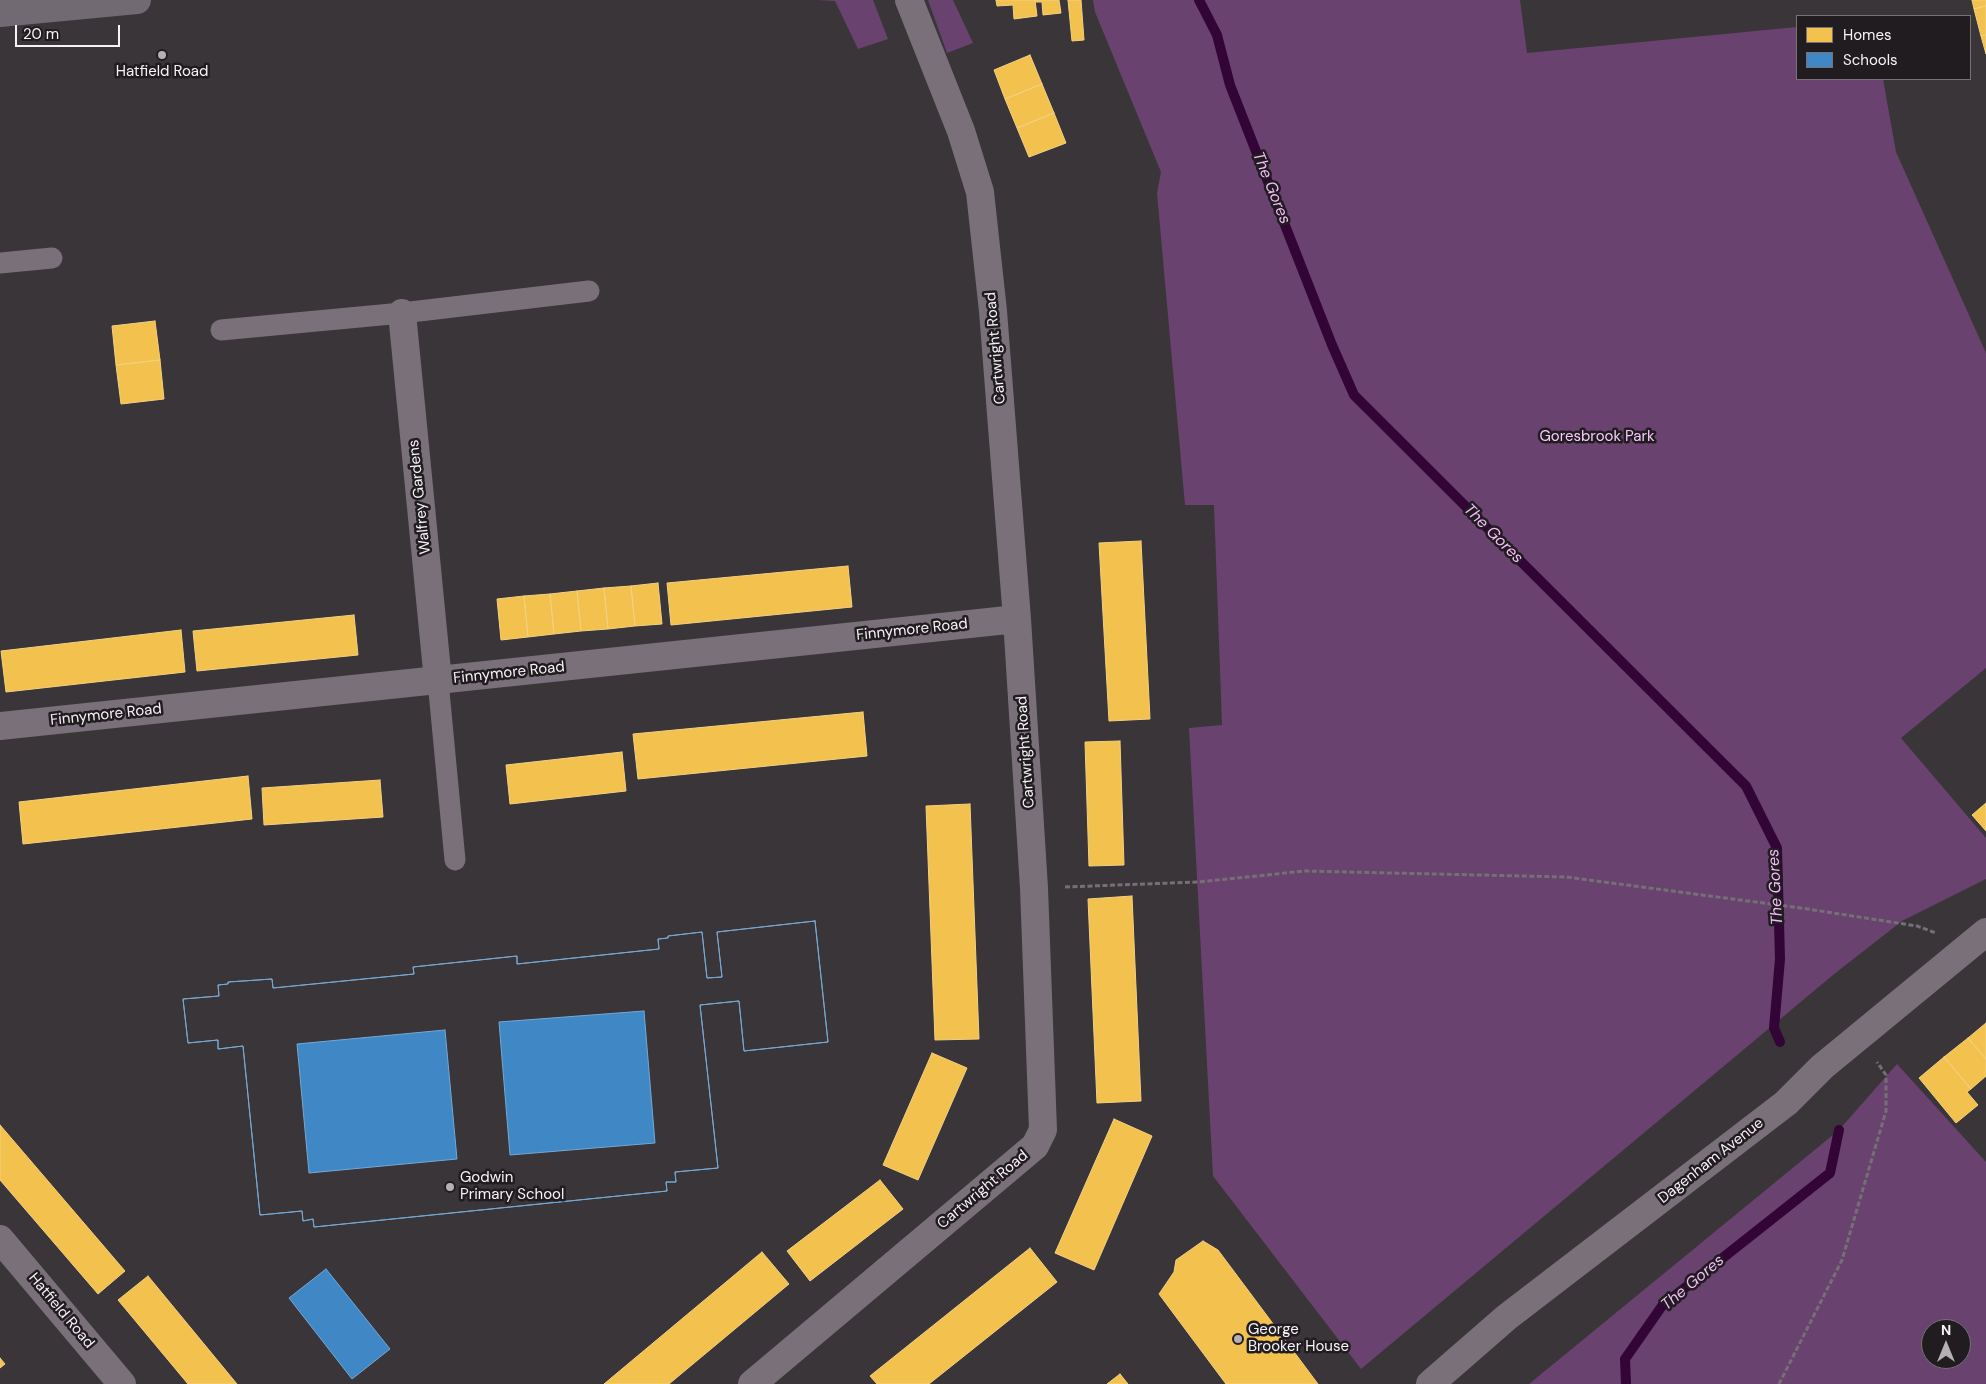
<!DOCTYPE html>
<style>
body{margin:0}
#map{position:relative;width:1986px;height:1384px;overflow:hidden;background:#393539;font-family:"DM Sans",sans-serif}
canvas{display:block}
.legend{position:absolute;left:1796px;top:15px;width:175px;height:65px;box-sizing:border-box;background:#201c20;border:1px solid #767276;margin:0;padding:6px 9px;list-style:none;font-size:15px;color:#f7f2f7}
.legend li{display:flex;align-items:center;gap:10px;height:25px}
.legend b{width:25px;border:1px solid #767276}
.north{position:absolute;left:1921px;top:1319px;width:50px;height:50px;box-sizing:border-box;background:#201c20;border:1px solid #767276;border-radius:50%;rotate:0deg;font-size:14px;font-weight:700;line-height:20px;text-align:center;color:#f7f2f7}
.north::after{content:'';display:block;margin:auto;width:18px;height:22px;background:#b4b0b4;clip-path:polygon(50% 0,100% 100%,50% 72%,0 100%)}
.scale{position:absolute;left:15px;top:25px;width:105px;height:22px;box-sizing:border-box;border:2px solid #f7f2f7;border-top:0;padding-left:6px;font-size:15px;line-height:18px;white-space:nowrap;color:#f7f2f7;-webkit-text-stroke:4px #201c20;paint-order:stroke}
</style>
<div id="map">
<canvas width="1986" height="1384"></canvas>
<ul class="legend">
<li><b style="height:14px;background:#f2c14e"></b>Homes</li>
<li><b style="height:14px;background:#3f88c5"></b>Schools</li>
</ul>
<div class="north">N</div>
<div class="scale">20 m</div>
</div>
<script>
const ctx = document.querySelector('canvas').getContext('2d');
ctx.lineJoin = 'round';
function fill(path, color) {
  ctx.fillStyle = color;
  ctx.fill(path, 'evenodd');
}
function shape(rows) {
  const path = new Path2D();
  for (const r of rows) {
    path.moveTo(r[0], r[1]);
    for (let i = 2; i < r.length; i += 2) path.lineTo(r[i], r[i + 1]);
  }
  return path;
}
function trace(path, color, width, dash) {
  ctx.strokeStyle = color;
  ctx.lineWidth = width;
  ctx.lineCap = dash ? 'butt' : 'round';
  ctx.setLineDash(dash || []);
  ctx.stroke(path);
}
function label(font, color, halo, rows, align = 'center') {
  ctx.font = font + ' "DM Sans",sans-serif';
  ctx.lineWidth = 5;
  ctx.setLineDash([]);
  ctx.textBaseline = 'middle';
  ctx.strokeStyle = halo;
  ctx.fillStyle = color;
  for (const [text, x, y, turn = 0] of rows) {
    ctx.save();
    ctx.translate(x, y);
    ctx.rotate((+turn || 0) * Math.PI / 180);
    ctx.textAlign = isNaN(turn) ? turn : align;
    if (halo) ctx.strokeText(text, 0, 0);
    ctx.fillText(text, 0, 0);
    ctx.restore();
  }
}
fill(shape([
 [816,0,873,0,888,39,858,49,835,1],
 [928,0,953,0,973,43,947,53],
 [1093,0,1520,0,1527,53,1797,27,1797,79,1883,79,1896,152,1986,353,1986,668,1901,738,1986,838,1986,879,1902,921,1833,975,1361,1369,1213,1176,1189,728,1222,725,1214,505,1185,505,1157,193,1161,172,1095,12],
 [1897,1064,1986,1162,1986,1384,1529,1384,1839,1130],
 [1931,1329,1961,1329,1961,1359,1931,1359]
]), '#6a426f');
const homes = shape([
 [996,0,1035,0,1037,16,1014,19,1013,5,997,6,996,0],
 [1035,0,1059,0,1061,13,1043,15,1042,2,1035,2,1035,0],
 [1068,0,1081,0,1084,40,1072,41,1068,0],
 [1972,0,1986,0,1986,6,1974,9,1972,0],
 [1986,6,1986,35,1981,36,1974,9,1986,6],
 [1986,35,1986,54,1981,36,1986,35],
 [1030,55,1042,84,1005,99,994,70,1030,55],
 [1042,84,1054,113,1017,128,1005,99,1042,84],
 [1054,113,1066,143,1029,157,1017,128,1054,113],
 [155,321,160,360,116,365,112,326,155,321],
 [160,360,164,399,121,404,116,365,160,360],
 [1141,541,1150,719,1109,721,1099,543,1141,541],
 [848,566,852,607,671,625,667,583,848,566],
 [658,583,662,624,635,626,631,586,658,583],
 [631,586,635,626,608,629,604,588,631,586],
 [604,588,608,629,581,631,577,591,604,588],
 [577,591,581,631,554,634,550,594,577,591],
 [550,594,554,634,528,637,524,596,550,594],
 [524,596,528,637,501,640,497,599,524,596],
 [354,615,358,655,197,671,193,631,354,615],
 [181,630,185,672,6,692,1,651,181,630],
 [863,712,867,756,638,779,633,734,863,712],
 [1120,741,1124,865,1089,866,1085,742,1120,741],
 [622,752,626,791,510,804,506,765,622,752],
 [248,776,252,819,23,844,19,802,248,776],
 [380,780,383,817,264,825,262,788,380,780],
 [1986,803,1986,831,1972,815,1986,803],
 [970,804,979,1039,935,1040,926,806,970,804],
 [1132,896,1141,1101,1097,1103,1088,899,1132,896],
 [1986,1023,1986,1059,1968,1038,1986,1023],
 [1968,1038,1986,1059,1986,1076,1971,1089,1944,1057,1968,1038],
 [932,1053,967,1068,918,1180,883,1165,932,1053],
 [1944,1057,1971,1089,1967,1092,1978,1105,1956,1123,1919,1078,1944,1057],
 [1114,1119,1152,1136,1094,1270,1055,1253,1114,1119],
 [0,1125,125,1271,98,1294,0,1180,0,1125],
 [880,1180,903,1209,810,1281,787,1251,880,1180],
 [1203,1241,1218,1250,1318,1384,1226,1384,1159,1294,1174,1272,1176,1260,1203,1241],
 [1030,1248,1057,1282,929,1384,877,1384,870,1376,1030,1248],
 [762,1252,789,1284,669,1384,604,1384,762,1252],
 [148,1276,237,1384,188,1384,118,1300,148,1276],
 [0,1358,5,1364,0,1368,0,1358],
 [1120,1374,1128,1384,1107,1384,1120,1374]
]);
fill(homes, '#f2c14e');
trace(homes, '#f4d081', 1);
const schools = shape([
 [815,921,828,1042,744,1051,739,1001,700,1005,718,1168,675,1172,676,1182,666,1182,667,1191,314,1227,313,1219,303,1221,302,1211,260,1215,243,1046,218,1049,218,1040,188,1043,183,999,219,996,218,985,228,984,228,982,272,979,273,988,414,974,413,967,517,956,517,964,659,949,658,939,668,938,668,936,702,932,707,978,722,977,717,932,815,921],
 [644,1011,655,1143,510,1155,499,1022,644,1011],
 [445,1030,457,1159,309,1173,297,1044,445,1030],
 [815,921,828,1042,744,1051,739,1001,700,1005,718,1168,675,1172,676,1182,666,1182,667,1191,314,1227,313,1219,303,1221,302,1211,260,1215,243,1046,218,1049,218,1040,188,1043,183,999,219,996,218,985,228,984,228,982,272,979,273,988,414,974,413,967,517,956,517,964,659,949,658,939,668,938,668,936,702,932,707,978,722,977,717,932,815,921],
 [326,1269,390,1349,352,1379,289,1298,326,1269]
]);
fill(schools, '#3f88c5');
trace(schools, '#76a8d4', 1);
trace(shape([
 [1199,0,1217,35,1230,85,1332,345,1354,395,1746,786,1777,848,1780,959,1774,1028,1780,1042],
 [1626,1384,1625,1359,1662,1306,1830,1173,1839,1130]
]), '#330537', 10);
trace(shape([
 [1065,887,1198,882,1305,871,1566,877,1801,908,1917,926,1936,933],
 [1779,1384,1842,1260,1886,1111,1886,1075,1877,1062]
]), '#757075', 3, [5, 2.5]);
trace(shape([
 [0,263,52,258],
 [221,330,402,313,589,291],
 [438,681,455,860]
]), '#79707a', 21);
trace(shape([
 [402,313,438,681],
 [0,726,1017,619],
 [0,1239,122,1384],
 [752,1384,1035,1146,1043,1130,1034,888,1017,619,993,311,980,192,961,131,909,0],
 [1430,1384,1507,1317,1786,1103,1822,1067,1986,932]
]), '#79707a', 28);
trace(shape([
 [0,13,137,0]
]), '#726a73', 28);
for (const [x, y, r, color] of [
 [162,55,5,"#b4b0b4"],
 [450,1187,5,"#b4b0b4"],
 [1238,1339,5,"#b4b0b4"]
]) {
  const dot = new Path2D();
  dot.arc(x, y, r, 0, 2 * Math.PI);
  ctx.fillStyle = color;
  ctx.fill(dot);
  trace(dot, '#201c20', 2);
}
label('15px', '#f7f2f7', '#201c20', [
 ["Hatfield Road",162,72,"center"],
 ["Godwin",460,1178],
 ["Primary School",460,1195],
 ["George",1248,1330],
 ["Brooker House",1248,1347]
], 'left');
label('15px', '#f7f2f7', '#201c20', [
 ["Cartwright Road",996,348,-95],
 ["Walfrey Gardens",420,497,-96],
 ["Finnymore Road",912,630,-6],
 ["Finnymore Road",509,673,-6],
 ["Finnymore Road",106,715,-6],
 ["Cartwright Road",1026,752,-94],
 ["Dagenham Avenue",1711,1161,-38],
 ["Cartwright Road",983,1190,-40],
 ["Hatfield Road",61,1311,50]
]);
label('15px', '#f7cafb', '#201c20', [
 ["Goresbrook Park",1597,437]
]);
label('italic 16px', '#f6bafb', '#201c20', [
 ["The Gores",1271,188,68],
 ["The Gores",1493,534,45],
 ["The Gores",1776,887,-93],
 ["The Gores",1693,1283,-40]
]);
</script>
